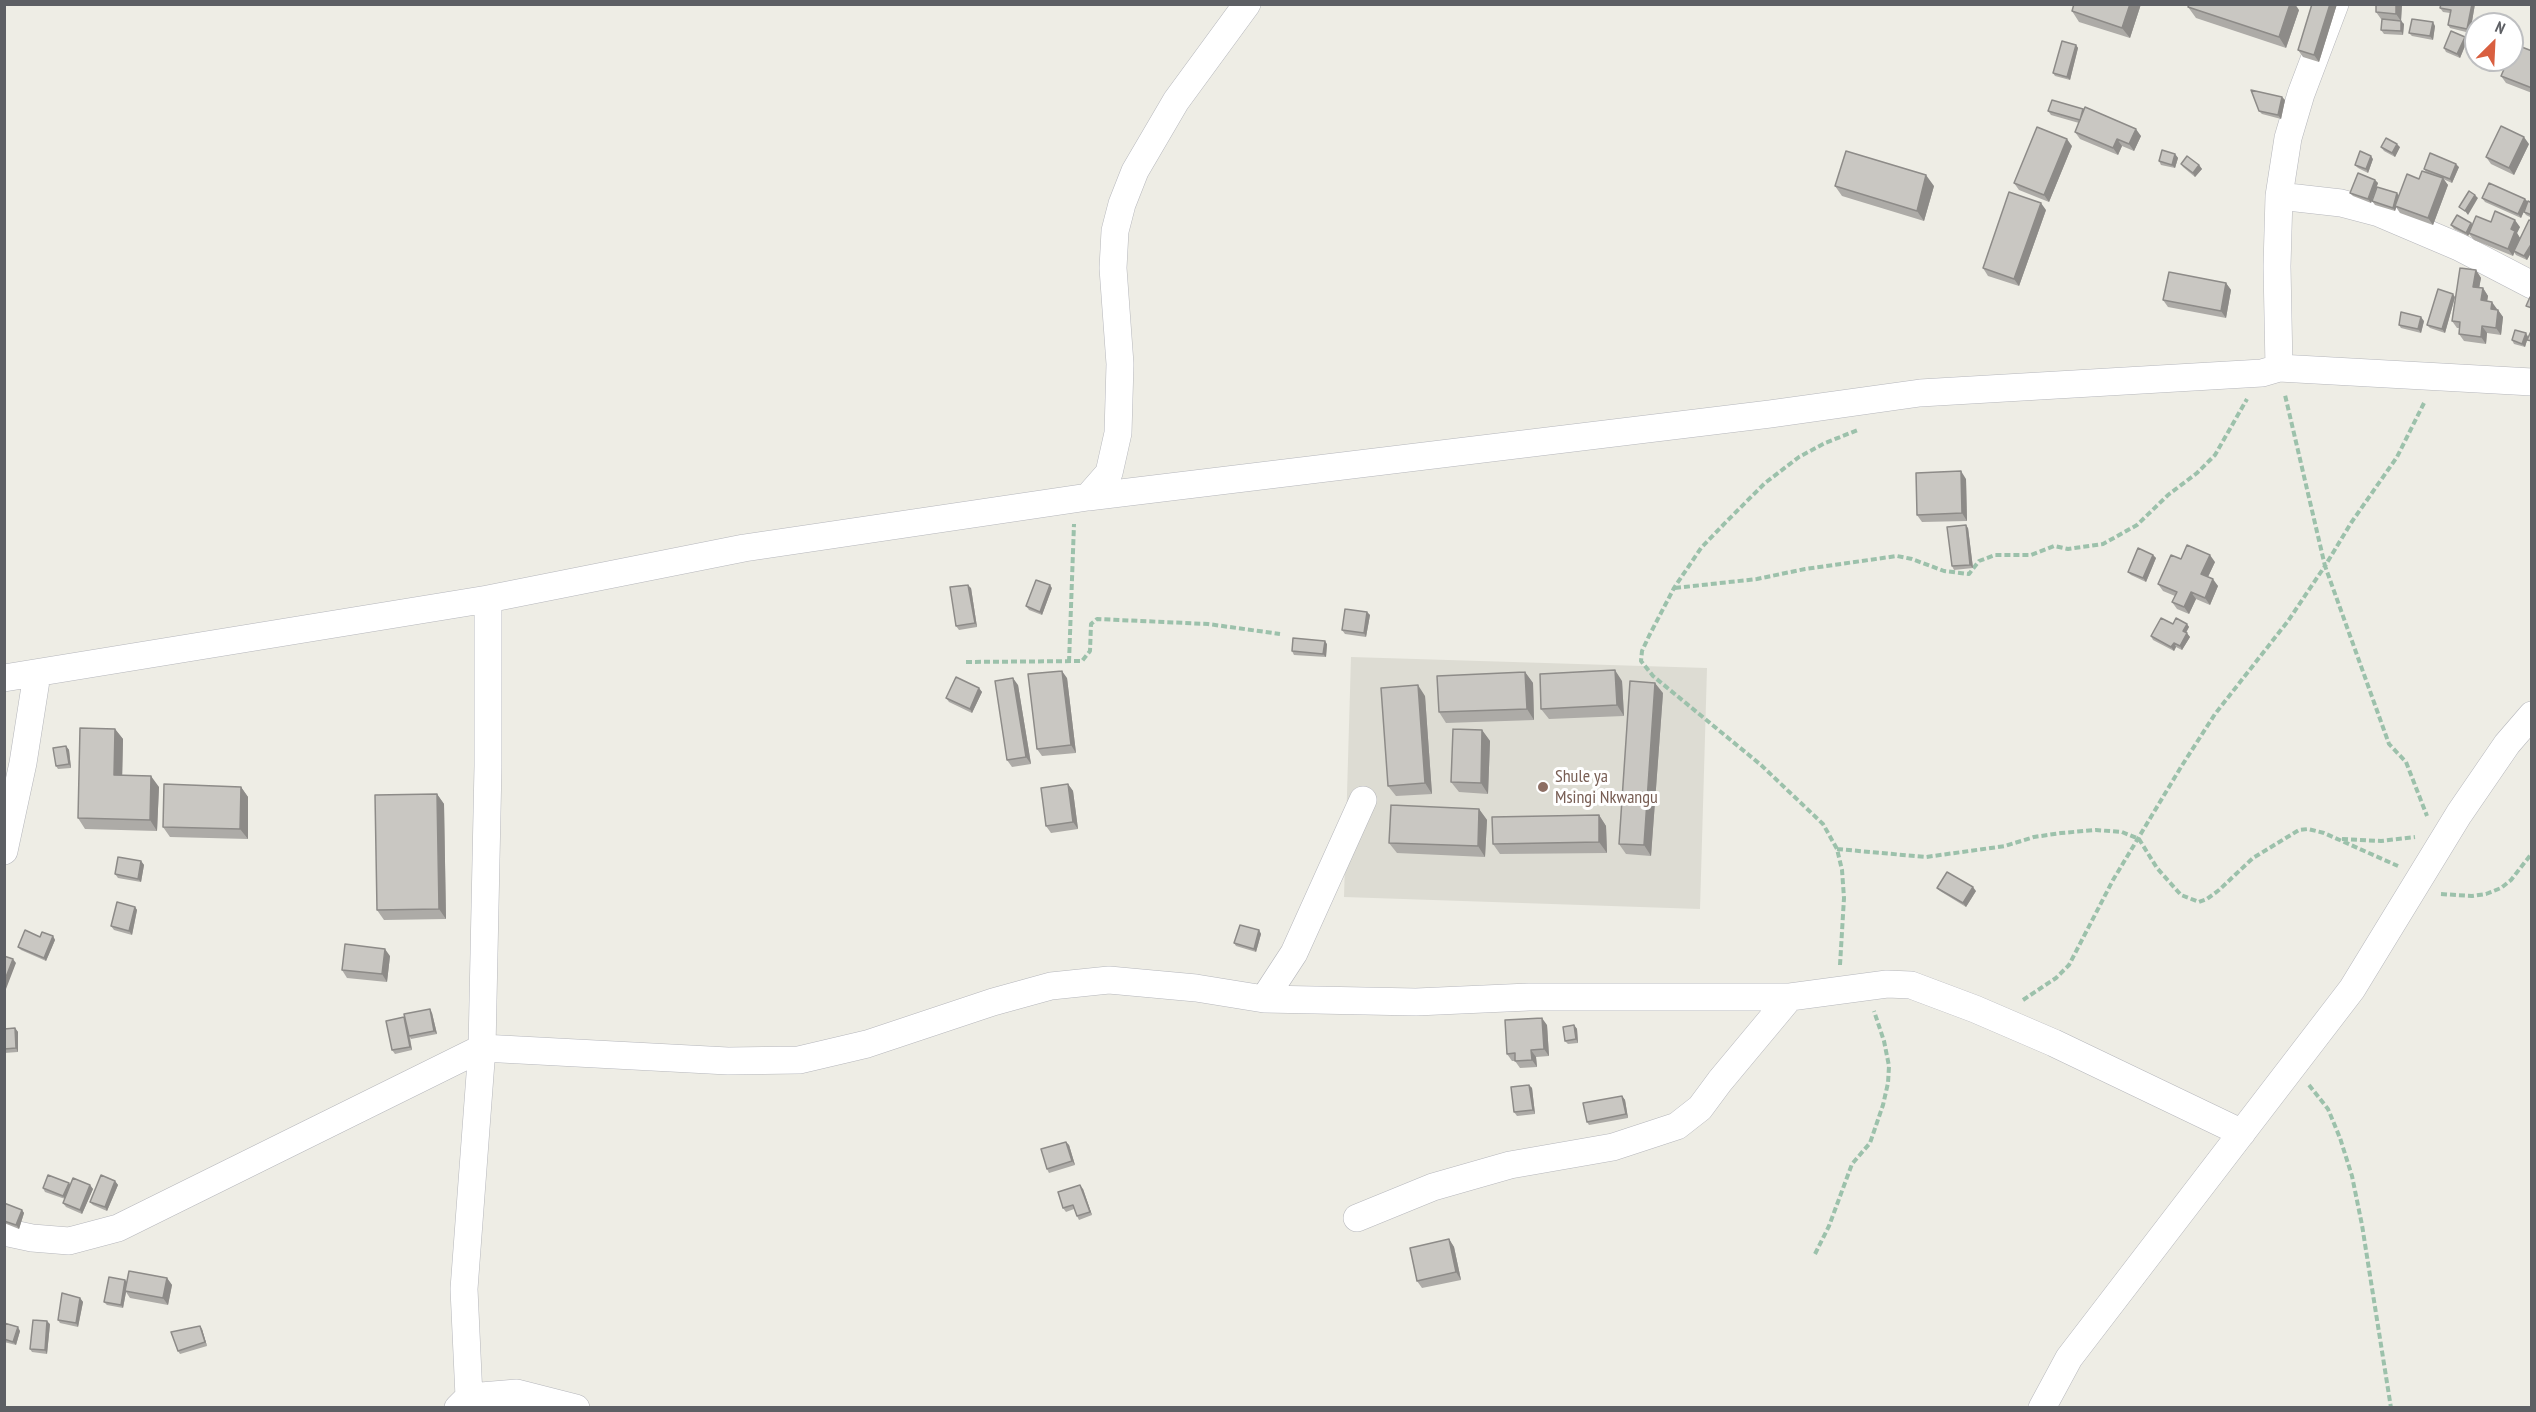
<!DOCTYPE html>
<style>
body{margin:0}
#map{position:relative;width:2536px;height:1412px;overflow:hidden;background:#eeede5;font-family:"PT Sans Narrow",sans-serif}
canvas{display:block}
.frame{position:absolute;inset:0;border:6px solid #5d5f64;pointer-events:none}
.north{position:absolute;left:2464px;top:12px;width:60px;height:60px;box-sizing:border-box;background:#fff;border:2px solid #bebfc1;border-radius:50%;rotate:24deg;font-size:16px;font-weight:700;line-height:24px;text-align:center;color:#5d5f64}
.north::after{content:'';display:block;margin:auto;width:21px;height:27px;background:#d95f40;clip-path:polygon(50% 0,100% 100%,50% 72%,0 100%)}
</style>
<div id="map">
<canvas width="2536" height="1412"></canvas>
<div class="frame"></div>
<div class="north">N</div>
</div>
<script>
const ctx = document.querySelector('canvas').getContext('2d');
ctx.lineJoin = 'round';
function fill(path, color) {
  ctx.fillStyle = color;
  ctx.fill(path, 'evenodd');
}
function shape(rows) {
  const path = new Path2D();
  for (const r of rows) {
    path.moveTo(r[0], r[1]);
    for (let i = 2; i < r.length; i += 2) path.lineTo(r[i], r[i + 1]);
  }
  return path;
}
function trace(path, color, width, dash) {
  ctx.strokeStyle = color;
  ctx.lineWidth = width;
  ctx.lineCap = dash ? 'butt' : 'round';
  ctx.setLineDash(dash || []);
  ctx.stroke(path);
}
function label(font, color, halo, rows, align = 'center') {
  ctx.font = font + ' "PT Sans Narrow",sans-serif';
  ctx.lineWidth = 6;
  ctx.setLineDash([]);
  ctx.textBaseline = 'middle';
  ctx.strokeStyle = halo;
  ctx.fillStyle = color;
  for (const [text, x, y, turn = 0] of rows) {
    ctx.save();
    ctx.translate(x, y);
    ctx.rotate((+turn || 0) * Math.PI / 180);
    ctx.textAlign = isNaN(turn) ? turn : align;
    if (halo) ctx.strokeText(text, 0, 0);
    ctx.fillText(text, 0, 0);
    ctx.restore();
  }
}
fill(shape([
 [1351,657,1707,668,1700,909,1344,897]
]), '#dddcd3');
const minor = shape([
 [2279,196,2341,203,2379,213,2459,247,2532,285],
 [2279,368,2277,266,2279,196,2288,138,2301,94,2335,4],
 [1088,497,1109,473,1118,433,1120,364,1113,268,1115,231,1122,204,1135,171,1176,101,1247,4],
 [4,678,488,599,744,548,1088,497,1770,414,1920,393,2262,373,2279,368,2532,382],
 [4,851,23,763,37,674],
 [1264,999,1294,953,1363,800],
 [1357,1218,1433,1187,1510,1165,1613,1147,1677,1126,1700,1108,1720,1081,1790,997,1887,984,1911,985,1975,1009,2054,1043,2242,1133],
 [4,1232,32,1238,69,1241,118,1228,482,1048,728,1061,799,1060,867,1044,993,1002,1051,986,1109,980,1196,988,1264,999,1416,1002,1529,997,1790,997],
 [469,1397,517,1393,576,1408],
 [458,1408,469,1397,464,1289,482,1048,488,766,488,599],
 [2042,1408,2069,1358,2352,989,2459,814,2507,744,2532,715]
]);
trace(minor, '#b5b6bb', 28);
trace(shape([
 [2424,403,2397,457,2351,523,2325,566,2389,744,2406,762,2427,816],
 [1675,588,1757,579,1805,569,1897,556,1912,559,1944,571,1969,574,1979,561,1995,555,2031,555,2054,546,2068,549,2103,544,2137,525,2168,495,2197,473,2215,455,2247,399],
 [966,662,1082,661,1090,651,1091,624,1097,619,1208,624,1280,634],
 [1069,662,1074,524],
 [2342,839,2381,841,2415,837],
 [1837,849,1926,857,2005,846,2034,837,2061,833,2096,830,2122,832,2139,839,2157,868,2181,895,2199,902,2207,899,2219,890,2253,858,2299,830,2308,829,2324,833,2398,866],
 [2441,894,2472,896,2486,894,2501,888,2511,880,2532,853],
 [1840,965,1844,898,1842,870,1837,849,1823,824,1761,765,1653,676,1641,661,1642,651,1649,636,1674,588,1701,548,1727,521,1765,483,1799,457,1825,443,1858,430],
 [2023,1000,2056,978,2069,965,2113,880,2181,767,2215,714,2288,621,2325,566,2285,395],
 [2309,1085,2328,1109,2340,1138,2352,1176,2362,1225,2391,1408],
 [1815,1254,1829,1226,1852,1164,1870,1143,1883,1105,1888,1083,1889,1066,1884,1041,1874,1011]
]), '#9cc1ab', 4, [6, 3]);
trace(minor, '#fff', 27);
fill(shape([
 [2074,4,2141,4,2130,38,2079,22,2072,11],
 [2312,4,2337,4,2319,62,2303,57,2298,50],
 [2376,4,2402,4,2401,21,2404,24,2403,35,2384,34,2381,30,2386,20,2381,19,2376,12],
 [2441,4,2475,4,2470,33,2450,28,2448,25,2450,13,2443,12,2440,8],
 [2188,7,2299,10,2286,48,2196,18],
 [2435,26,2433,40,2412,36,2409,33],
 [2465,37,2467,41,2460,58,2446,52,2444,48],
 [2076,45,2078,48,2070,80,2055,76,2053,73],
 [2532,51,2532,93,2506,83,2501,76],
 [2282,97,2285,100,2281,119,2262,114,2259,111],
 [2083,109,2141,136,2134,151,2122,146,2118,155,2080,139,2075,132,2079,123,2051,115,2048,111],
 [2529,144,2514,175,2491,164,2486,157],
 [2072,146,2049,202,2019,190,2014,183],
 [2381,147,2400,147,2395,157,2384,151],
 [2175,154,2178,158,2175,168,2161,165,2159,161],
 [2373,159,2368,173,2358,168,2355,165],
 [2181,164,2199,165,2202,169,2195,177,2183,167],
 [2459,167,2452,183,2443,179,2448,185,2433,225,2400,213,2396,207,2395,211,2375,205,2372,201,2399,196,2426,172,2424,169],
 [2375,180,2378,183,2371,203,2353,196,2350,193],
 [1835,186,1934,186,1924,221,1842,196],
 [2482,198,2525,199,2528,202,2521,218,2485,202],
 [2532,203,2532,218,2526,215,2524,212],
 [2046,210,2019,286,1988,276,1983,268],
 [2532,221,2532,251,2527,260,2516,255,2514,252,2513,256,2474,240,2469,234,2468,236,2454,229,2451,225,2471,223,2472,224,2491,222,2520,227,2517,233,2520,238],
 [2476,270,2481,278,2479,288,2483,288,2488,296,2487,301,2498,310,2503,317,2501,335,2487,333,2486,344,2464,341,2459,334,2459,328,2457,328,2452,321],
 [2226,283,2231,290,2226,318,2168,307,2163,300],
 [2455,297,2445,333,2430,328,2427,325],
 [2424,321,2421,333,2401,328,2399,325],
 [2526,333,2528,337,2525,347,2514,344,2512,340],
 [1966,479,1967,521,1922,522,1917,515],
 [1968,528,1973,568,1954,570,1952,566],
 [2153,555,2156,558,2146,582,2131,575,2128,572],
 [2181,559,2215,562,2208,577,2218,586,2210,605,2196,599,2189,614,2177,609,2172,602,2175,596,2163,591,2158,584],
 [971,588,977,627,959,630,956,626],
 [1052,588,1042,615,1029,610,1026,606],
 [1367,612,1370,615,1366,637,1345,634,1342,630],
 [2173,624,2187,624,2189,627,2186,633,2190,637,2182,650,2176,647,2174,651,2153,640,2151,636],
 [1327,644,1326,657,1294,655,1292,651],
 [1525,672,1533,683,1534,720,1446,723,1439,712],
 [1067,678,1076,753,1042,756,1037,749],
 [1622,681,1624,716,1549,719,1541,709],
 [1018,685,1031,764,1012,767,1007,760],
 [979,688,982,692,972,713,949,702,946,698],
 [1663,693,1651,856,1626,854,1619,844],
 [1425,696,1432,794,1396,796,1388,786],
 [115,729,123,739,122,775,159,787,157,831,85,829,78,818],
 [1482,730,1490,741,1488,794,1459,792,1451,782],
 [66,746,69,750,71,768,58,769,56,766],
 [1068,784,1073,791,1078,829,1051,833,1046,826],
 [241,787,248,797,248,839,170,837,163,827],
 [437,794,444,804,446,919,384,920,377,910],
 [1479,809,1487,820,1485,857,1397,853,1389,843],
 [1599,815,1606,826,1607,853,1500,854,1493,844],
 [141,861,144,865,141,882,118,878,115,874],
 [1937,888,1976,891,1966,907,1940,891],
 [135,907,137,910,132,935,114,930,111,926],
 [1259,930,1261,934,1256,952,1236,946,1234,943],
 [53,936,55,940,46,961,21,950,18,947,40,937],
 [390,956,387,982,347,978,342,970],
 [432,1013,437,1034,411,1039,410,1037,412,1050,395,1054,392,1050,406,1020],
 [1547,1025,1549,1056,1536,1057,1537,1067,1520,1068,1515,1061,1512,1061,1507,1054],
 [1574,1025,1577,1029,1578,1043,1568,1044,1565,1041],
 [15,1028,18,1032,18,1052,4,1053,4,1029],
 [1529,1085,1532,1088,1535,1114,1517,1116,1514,1112],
 [1622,1096,1625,1100,1628,1118,1589,1125,1587,1122],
 [1066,1142,1069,1145,1075,1165,1049,1173,1047,1169],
 [115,1181,118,1185,107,1211,93,1205,90,1202],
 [70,1185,90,1185,93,1189,82,1214,66,1207,63,1203,65,1199,45,1192,43,1188],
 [1083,1189,1092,1215,1079,1220,1077,1216,1074,1209,1066,1212,1063,1208],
 [4,1203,22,1210,24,1213,19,1229,4,1223],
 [1449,1239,1454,1247,1461,1280,1422,1288,1417,1281],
 [167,1278,172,1285,168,1305,130,1298,126,1292,123,1308,107,1305,104,1302,125,1280,126,1282],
 [80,1298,83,1302,78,1327,60,1323,58,1320],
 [4,1323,20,1331,16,1345,4,1342],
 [50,1324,47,1354,32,1352,30,1349],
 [202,1329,207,1346,180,1354,178,1351]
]), '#adaba7');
fill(shape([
 [2130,4,2141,4,2130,38,2122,28],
 [2290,4,2295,4,2299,10,2286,48,2279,37],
 [2330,4,2337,4,2319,62,2314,55],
 [2396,4,2402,4,2401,21,2396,14],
 [2472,4,2475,4,2470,33,2467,29],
 [2401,21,2404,24,2403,35,2401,31],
 [2433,22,2435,26,2433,40,2430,36],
 [2465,37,2467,41,2460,58,2457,54],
 [2076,45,2078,48,2070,80,2067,77],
 [2282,97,2285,100,2281,119,2278,115],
 [2136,129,2141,136,2134,151,2129,144],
 [2524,137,2529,144,2514,175,2509,168],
 [2067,139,2072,146,2049,202,2044,195],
 [2117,139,2122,146,2118,155,2113,148],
 [2397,144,2400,147,2395,157,2392,153],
 [2175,154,2178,158,2175,168,2172,165],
 [2371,156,2373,159,2368,173,2366,169],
 [2456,164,2459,167,2452,183,2450,179],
 [2199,165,2202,169,2195,177,2193,173],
 [1926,175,1934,186,1924,221,1917,211],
 [2443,178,2448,185,2433,225,2428,218],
 [2375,180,2378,183,2371,203,2368,199],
 [2397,193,2400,197,2395,211,2393,208],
 [2475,195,2478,198,2468,215,2465,211],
 [2525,199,2528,202,2521,218,2518,214],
 [2041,203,2046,210,2019,286,2014,279],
 [2515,220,2520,227,2517,233,2520,238,2513,256,2508,249,2511,229],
 [2471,223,2474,226,2468,236,2466,233],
 [2532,243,2532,251,2527,260,2524,256],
 [2476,270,2481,278,2478,294,2473,287],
 [2226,283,2231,290,2226,318,2221,311],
 [2483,288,2488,296,2486,308,2481,300],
 [2453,294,2455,297,2445,333,2442,329],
 [2492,302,2497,309,2491,309],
 [2498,310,2503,317,2501,335,2496,328],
 [2421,317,2424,321,2421,333,2418,329],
 [2482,326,2487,333,2486,344,2481,337],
 [2526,333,2528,337,2525,347,2522,344],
 [1961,471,1966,479,1967,521,1962,513],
 [1966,525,1968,528,1973,568,1970,565],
 [2153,555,2156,558,2146,582,2143,578],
 [2210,555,2215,562,2206,581,2201,574],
 [2213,579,2218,586,2210,605,2205,598],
 [968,585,971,588,977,627,975,623],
 [1050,585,1052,588,1042,615,1040,612],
 [2191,592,2196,599,2189,614,2184,607],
 [1367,612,1370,615,1366,637,1364,633],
 [2187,624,2189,627,2185,634,2183,631],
 [2187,633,2190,637,2182,650,2180,646],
 [1325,641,1327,644,1326,657,1323,654],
 [2174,643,2176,647,2174,651,2171,647],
 [1615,670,1622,681,1624,716,1617,705],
 [1062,671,1067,678,1076,753,1071,745],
 [1525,672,1533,683,1534,720,1527,709],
 [1013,678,1018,685,1031,764,1026,757],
 [1655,683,1663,693,1651,856,1644,845],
 [1418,685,1425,696,1432,794,1425,783],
 [979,688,982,692,972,713,970,709],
 [115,729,123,739,122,786,114,775],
 [1482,730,1490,741,1488,794,1481,783],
 [66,746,69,750,71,768,69,764],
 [151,776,159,787,157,831,150,820],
 [1068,784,1073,791,1078,829,1073,822],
 [241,787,248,797,248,839,240,829],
 [437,794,444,804,446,919,439,909],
 [1479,809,1487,820,1485,857,1478,846],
 [1599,815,1606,826,1607,853,1599,842],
 [141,861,144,865,141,882,138,879],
 [1973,887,1976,891,1966,907,1963,903],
 [135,907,137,910,132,935,129,931],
 [1259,930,1261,934,1256,952,1254,949],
 [53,936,55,940,46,961,44,958],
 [385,949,390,956,387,982,382,974],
 [13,959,16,963,6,989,4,986,4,982],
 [430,1009,432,1013,437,1034,434,1031],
 [404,1017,406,1021,412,1050,410,1047],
 [1542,1018,1547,1025,1549,1056,1544,1049],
 [1574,1025,1577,1029,1578,1043,1576,1039],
 [15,1028,18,1032,18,1052,16,1048],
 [1531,1050,1536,1057,1537,1067,1532,1060],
 [1529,1085,1532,1088,1535,1114,1533,1110],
 [1622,1096,1625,1100,1628,1118,1626,1114],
 [1066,1142,1069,1145,1075,1165,1072,1161],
 [115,1181,118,1185,107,1211,105,1207],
 [69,1183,71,1186,66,1200,63,1196],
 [90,1185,93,1189,82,1214,80,1210],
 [1080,1185,1083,1189,1092,1215,1090,1212],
 [22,1210,24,1213,19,1229,16,1225],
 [1449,1239,1454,1247,1461,1280,1456,1272],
 [167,1278,172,1285,168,1305,163,1298],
 [125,1280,128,1284,125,1291,126,1292,123,1308,121,1305],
 [80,1298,83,1302,78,1327,76,1323],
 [47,1321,50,1324,47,1354,45,1350],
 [200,1326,202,1329,207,1346,205,1342],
 [18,1327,20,1331,16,1345,13,1342]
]), '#8d8b88');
const building = shape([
 [2074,4,2130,4,2122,28,2072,11,2074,4],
 [2189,4,2290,4,2279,37,2188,7,2189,4],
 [2312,4,2330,4,2314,55,2298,50,2312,4],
 [2376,4,2396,4,2396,14,2376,12,2376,4],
 [2441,4,2472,4,2467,29,2448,25,2451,10,2440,8,2441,4],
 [2382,19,2401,21,2401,31,2381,30,2382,19],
 [2412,19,2433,22,2430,36,2409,33,2412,19],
 [2492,21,2502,24,2491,24,2492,21],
 [2451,31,2465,37,2457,54,2444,48,2451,31],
 [2062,41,2076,45,2067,77,2053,73,2062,41],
 [2514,44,2532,51,2532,88,2501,76,2508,60,2512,60,2512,50,2514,44],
 [2251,90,2282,97,2278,115,2259,111,2251,90],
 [2052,100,2083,109,2080,120,2048,111,2052,100],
 [2085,107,2136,129,2129,144,2117,139,2113,148,2075,132,2085,107],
 [2501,126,2524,137,2509,168,2486,157,2501,126],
 [2037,127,2067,139,2044,195,2014,183,2037,127],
 [2386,138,2397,144,2392,153,2381,147,2386,138],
 [2162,150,2175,154,2172,165,2159,161,2162,150],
 [1846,151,1926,175,1917,211,1835,186,1846,151],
 [2360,151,2371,156,2366,169,2355,165,2360,151],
 [2430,153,2456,164,2450,179,2424,169,2430,153],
 [2187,156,2199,165,2193,173,2181,164,2187,156],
 [2422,171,2443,178,2428,218,2395,206,2407,174,2419,179,2422,171],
 [2358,173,2375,180,2368,199,2350,193,2358,173],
 [2489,183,2525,199,2518,214,2482,198,2489,183],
 [2377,187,2397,193,2393,208,2372,201,2377,187],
 [2469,191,2475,195,2465,211,2459,207,2469,191],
 [2009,192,2041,203,2014,279,1983,268,2009,192],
 [2528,201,2532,203,2532,215,2524,212,2528,201],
 [2495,211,2515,220,2511,229,2515,231,2508,249,2469,233,2476,216,2491,222,2495,211],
 [2457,215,2471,223,2466,233,2451,225,2457,215],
 [2529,220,2532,221,2532,243,2524,256,2514,251,2529,220],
 [2460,268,2476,270,2473,287,2483,288,2481,300,2492,302,2491,309,2498,310,2496,328,2482,326,2481,337,2459,334,2460,322,2452,321,2460,268],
 [2169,272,2226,283,2221,311,2163,300,2169,272],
 [2438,289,2453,294,2442,329,2427,325,2438,289],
 [2530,297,2532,298,2532,308,2526,306,2530,297],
 [2401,312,2421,317,2418,329,2399,325,2401,312],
 [2532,329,2532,341,2527,340,2532,329],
 [2515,330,2526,333,2522,344,2512,340,2515,330],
 [1961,471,1962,513,1917,515,1916,473,1961,471],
 [1966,525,1970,565,1952,566,1947,527,1966,525],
 [2187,545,2210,555,2201,574,2213,579,2205,598,2191,592,2184,607,2172,602,2177,592,2158,584,2171,555,2181,559,2187,545],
 [2138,548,2153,555,2143,578,2128,572,2138,548],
 [1036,580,1050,585,1040,612,1026,606,1036,580],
 [968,585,975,623,956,626,950,587,968,585],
 [1345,609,1367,612,1364,633,1342,630,1345,609],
 [2161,618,2173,624,2176,618,2187,624,2183,631,2187,633,2180,646,2174,643,2171,647,2151,636,2161,618],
 [1293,638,1325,641,1323,654,1292,651,1293,638],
 [1615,670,1617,705,1541,709,1540,674,1615,670],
 [1062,671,1071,745,1037,749,1028,674,1062,671],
 [1525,672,1527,709,1439,712,1437,676,1525,672],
 [956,677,979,688,970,709,946,698,956,677],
 [1013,678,1026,757,1007,760,995,681,1013,678],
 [1630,681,1655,683,1644,845,1619,844,1630,681],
 [1418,685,1425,783,1388,786,1381,688,1418,685],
 [80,728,115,729,114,775,151,776,150,820,78,818,80,728],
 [1453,729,1482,730,1481,783,1451,782,1453,729],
 [66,746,69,764,56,766,53,748,66,746],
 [164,784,241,787,240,829,163,827,164,784],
 [1068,784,1073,822,1046,826,1041,788,1068,784],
 [437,794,439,909,377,910,375,795,437,794],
 [1391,805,1479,809,1478,846,1389,843,1391,805],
 [1599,815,1599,842,1493,844,1492,817,1599,815],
 [118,857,141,861,138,879,115,874,118,857],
 [1947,872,1973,887,1963,903,1937,888,1947,872],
 [117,902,135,907,129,931,111,926,117,902],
 [1240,925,1259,930,1254,949,1234,943,1240,925],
 [25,930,40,937,42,932,53,936,44,958,18,947,25,930],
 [345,944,385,949,382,974,342,970,345,944],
 [4,956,13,959,4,982,4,956],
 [430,1009,434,1031,409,1036,404,1014,430,1009],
 [404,1017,410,1047,392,1050,386,1021,404,1017],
 [1542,1018,1544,1049,1531,1050,1532,1060,1515,1061,1515,1053,1507,1054,1505,1020,1542,1018],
 [1574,1025,1576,1039,1565,1041,1563,1027,1574,1025],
 [15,1028,16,1048,4,1049,4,1029,15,1028],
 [1529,1085,1533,1110,1514,1112,1511,1087,1529,1085],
 [1622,1096,1626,1114,1587,1122,1583,1103,1622,1096],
 [1066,1142,1072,1161,1047,1169,1041,1149,1066,1142],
 [48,1175,69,1183,63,1196,43,1188,48,1175],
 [101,1175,115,1181,105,1207,90,1202,101,1175],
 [73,1178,90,1185,80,1210,63,1203,73,1178],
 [1080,1185,1090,1212,1077,1216,1073,1205,1063,1208,1058,1192,1080,1185],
 [4,1203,22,1210,16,1225,4,1221,4,1203],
 [1449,1239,1456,1272,1417,1281,1410,1248,1449,1239],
 [129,1271,167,1278,163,1298,125,1291,129,1271],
 [109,1277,125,1280,121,1305,104,1302,109,1277],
 [62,1293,80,1298,76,1323,58,1320,62,1293],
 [33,1320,47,1321,45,1350,30,1349,33,1320],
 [4,1323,18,1327,13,1342,4,1339,4,1323],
 [200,1326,205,1342,178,1351,171,1332,200,1326]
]);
fill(building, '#c9c7c2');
trace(building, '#8d8b88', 1.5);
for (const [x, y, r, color] of [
 [1543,787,6,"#8d6e63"]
]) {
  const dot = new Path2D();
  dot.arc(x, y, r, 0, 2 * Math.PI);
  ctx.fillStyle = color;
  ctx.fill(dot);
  trace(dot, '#fff', 2);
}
label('18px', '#785e54', '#fff', [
 ["Shule ya",1555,777],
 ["Msingi Nkwangu",1555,798]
], 'left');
</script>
